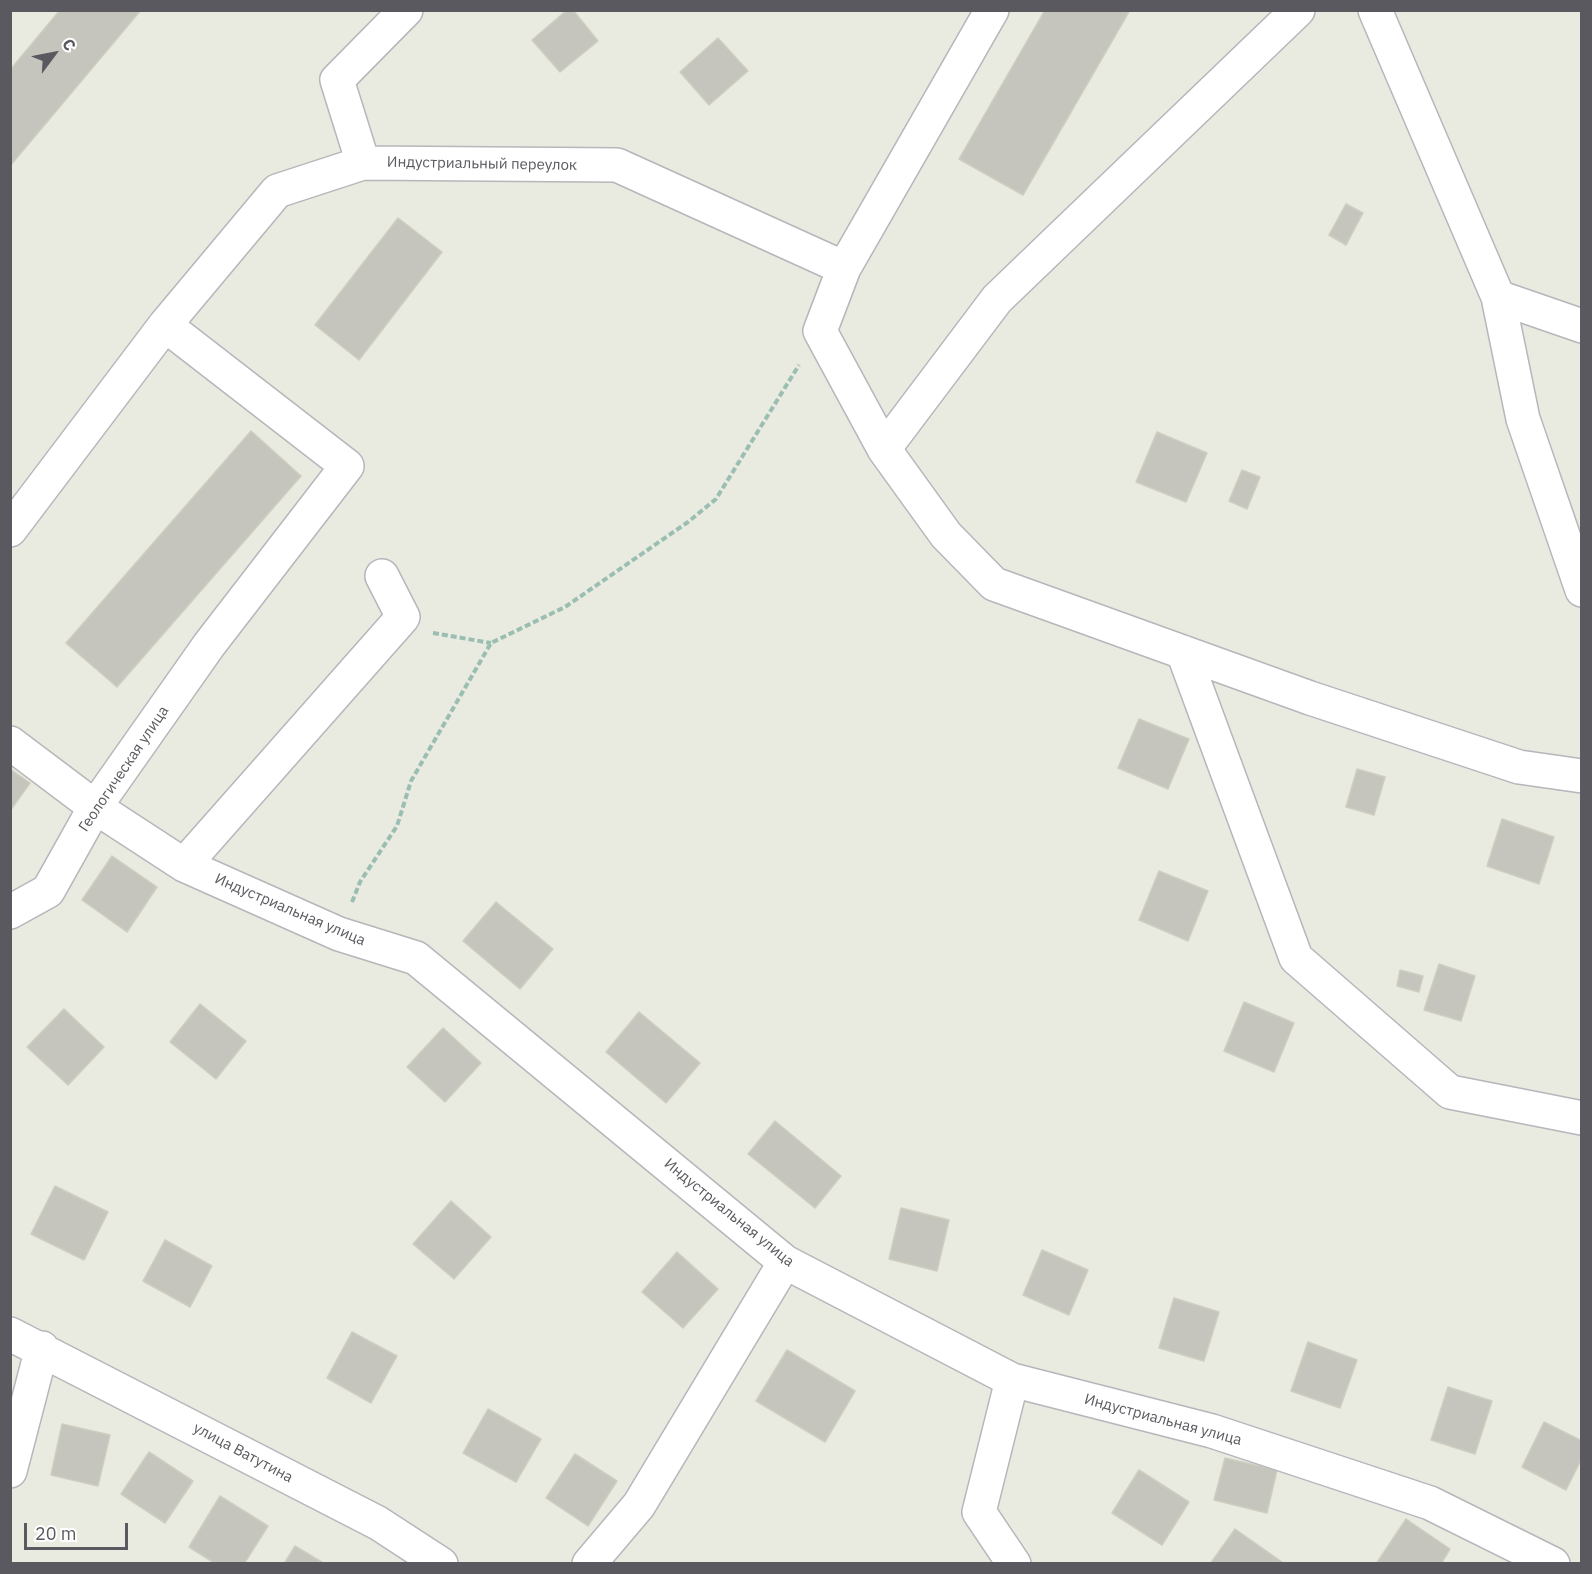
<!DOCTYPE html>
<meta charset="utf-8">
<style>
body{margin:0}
#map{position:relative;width:1592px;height:1574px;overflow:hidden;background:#e9eae0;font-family:"IBM Plex Sans",sans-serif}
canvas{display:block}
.frame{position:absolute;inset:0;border:12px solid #59595f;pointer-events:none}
.north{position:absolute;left:24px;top:24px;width:60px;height:60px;-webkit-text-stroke:4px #fff;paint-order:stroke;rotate:58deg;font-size:16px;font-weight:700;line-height:24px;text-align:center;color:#59595f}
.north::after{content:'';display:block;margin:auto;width:21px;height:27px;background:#59595f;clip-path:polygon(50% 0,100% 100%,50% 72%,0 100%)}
.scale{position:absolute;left:24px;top:1523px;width:104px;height:27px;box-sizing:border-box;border:3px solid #59595f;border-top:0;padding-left:8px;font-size:18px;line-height:21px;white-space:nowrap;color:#59595f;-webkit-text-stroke:4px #fff;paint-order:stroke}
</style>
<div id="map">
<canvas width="1592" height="1574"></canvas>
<div class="frame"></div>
<div class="north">С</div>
<div class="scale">20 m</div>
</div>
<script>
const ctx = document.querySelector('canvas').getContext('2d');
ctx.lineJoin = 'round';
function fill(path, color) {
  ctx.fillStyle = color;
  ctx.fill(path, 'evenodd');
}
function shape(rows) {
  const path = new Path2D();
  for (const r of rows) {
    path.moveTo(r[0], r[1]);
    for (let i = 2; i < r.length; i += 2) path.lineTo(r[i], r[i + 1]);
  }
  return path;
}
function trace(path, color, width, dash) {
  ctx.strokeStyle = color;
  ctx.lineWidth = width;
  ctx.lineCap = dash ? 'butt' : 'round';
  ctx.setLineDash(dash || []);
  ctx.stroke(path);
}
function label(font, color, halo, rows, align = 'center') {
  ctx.font = font + ' "IBM Plex Sans",sans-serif';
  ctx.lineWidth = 5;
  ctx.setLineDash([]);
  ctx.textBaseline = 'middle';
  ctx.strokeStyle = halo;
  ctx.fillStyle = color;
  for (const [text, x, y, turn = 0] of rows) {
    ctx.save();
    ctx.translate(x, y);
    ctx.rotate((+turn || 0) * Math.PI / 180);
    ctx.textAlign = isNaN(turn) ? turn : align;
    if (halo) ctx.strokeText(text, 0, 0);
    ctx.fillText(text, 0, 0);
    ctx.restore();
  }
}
const building = shape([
 [60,10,141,10,10,166,10,70,60,10],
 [567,10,573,10,598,41,560,72,532,40,567,10],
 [1045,10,1130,10,1023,195,959,159,1045,10],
 [718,38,748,71,709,105,680,72,718,38],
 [1346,204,1363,213,1346,245,1329,235,1346,204],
 [398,218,442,252,359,360,315,325,398,218],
 [251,431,301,476,117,687,66,643,251,431],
 [1157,432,1207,453,1186,502,1136,482,1157,432],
 [1242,470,1260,477,1247,509,1229,501,1242,470],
 [1139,719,1189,739,1168,789,1118,768,1139,719],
 [10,769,30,783,10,811,10,769],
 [1357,769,1385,777,1374,815,1346,807,1357,769],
 [1502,819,1554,837,1539,884,1487,866,1502,819],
 [112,856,157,887,127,932,82,900,112,856],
 [1159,871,1208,891,1188,941,1139,920,1159,871],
 [496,902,553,949,520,989,463,941,496,902],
 [1439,964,1475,976,1461,1021,1424,1010,1439,964],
 [1400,970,1423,976,1419,992,1397,986,1400,970],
 [1244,1002,1294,1023,1274,1072,1224,1051,1244,1002],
 [200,1004,246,1041,216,1079,170,1042,200,1004],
 [64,1009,104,1047,68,1085,27,1047,64,1009],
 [639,1012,700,1063,666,1103,606,1052,639,1012],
 [443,1028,481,1063,445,1102,407,1067,443,1028],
 [775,1121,841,1176,815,1208,748,1154,775,1121],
 [55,1186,108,1212,84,1260,31,1234,55,1186],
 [451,1201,491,1237,454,1279,413,1244,451,1201],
 [901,1208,949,1220,937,1271,889,1259,901,1208],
 [165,1240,212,1266,190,1307,143,1281,165,1240],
 [1042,1250,1088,1270,1069,1315,1023,1295,1042,1250],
 [677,1252,718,1289,683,1328,642,1292,677,1252],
 [1174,1298,1219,1312,1204,1361,1159,1348,1174,1298],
 [352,1332,397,1356,371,1403,327,1378,352,1332],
 [1308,1342,1357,1360,1340,1408,1291,1391,1308,1342],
 [787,1350,855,1391,825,1442,756,1401,787,1350],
 [1448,1387,1492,1401,1475,1454,1431,1440,1448,1387],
 [488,1409,541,1439,516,1482,463,1453,488,1409],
 [1544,1422,1582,1441,1582,1458,1566,1490,1522,1467,1544,1422],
 [62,1424,110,1435,98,1486,51,1475,62,1424],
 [149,1452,193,1481,165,1523,121,1494,149,1452],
 [575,1454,617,1481,588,1526,546,1498,575,1454],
 [1225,1458,1277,1470,1267,1513,1214,1500,1225,1458],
 [1139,1470,1189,1502,1162,1545,1112,1513,1139,1470],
 [220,1496,268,1526,244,1564,216,1564,189,1547,220,1496],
 [1406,1519,1450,1549,1441,1564,1376,1564,1406,1519],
 [1235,1529,1282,1562,1281,1564,1210,1564,1235,1529],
 [295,1546,325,1564,284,1564,295,1546]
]);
fill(building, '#c5c5bd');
trace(building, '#cdcebf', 1.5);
const minor = shape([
 [992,10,844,268,820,331,884,449,946,535,994,584,1310,698,1519,767,1582,776],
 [1375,10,1498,297,1582,326],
 [363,163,337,80,406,10],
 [1498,297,1523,419,1582,590],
 [884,449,997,299,1298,10],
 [10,530,165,325],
 [1183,652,1296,958,1450,1092,1582,1118],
 [10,743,95,807,184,865,339,934,416,958,785,1262,1012,1380,1212,1431,1430,1503,1553,1564],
 [184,865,403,617,382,576],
 [10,912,48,891,95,807,209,645,347,466,165,325,277,191,363,163,617,165,844,268],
 [10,1334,378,1523,441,1564],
 [1012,1380,979,1512,1014,1564],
 [10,1471,42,1348],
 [589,1564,639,1505,785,1262]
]);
trace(minor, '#b6b6bb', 36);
trace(shape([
 [433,633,491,643],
 [352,902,360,882,397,826,411,781,491,643,565,607,688,522,716,499,799,365]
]), '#9abeb1', 4, [6, 3]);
trace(minor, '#fff', 33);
label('15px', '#59595f', '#fff', [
 ["Индустриальный переулок",482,164,1],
 ["Геологическая улица",124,769,-56],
 ["Индустриальная улица",290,910,23],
 ["Индустриальная улица",729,1213,39],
 ["Индустриальная улица",1163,1420,15],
 ["улица Ватутина",243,1453,28]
]);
</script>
